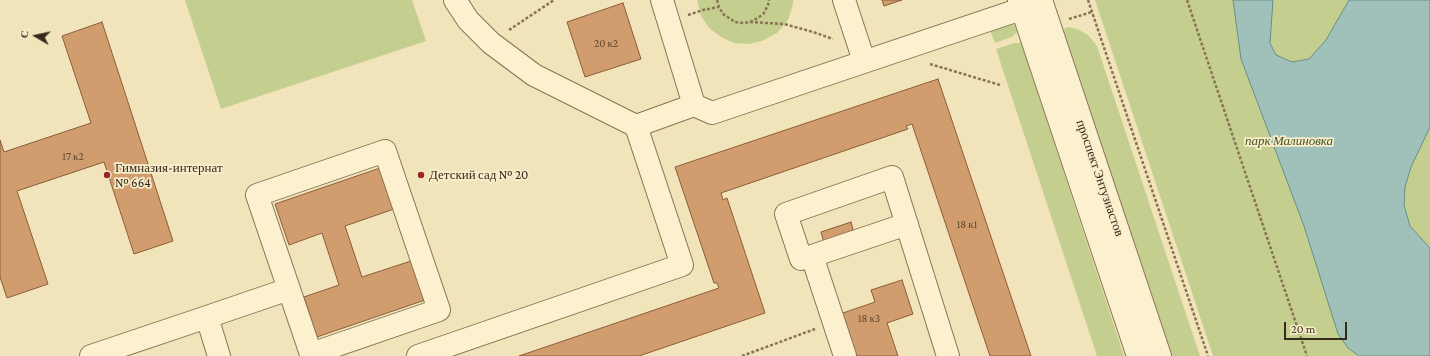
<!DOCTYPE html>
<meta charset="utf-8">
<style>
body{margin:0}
#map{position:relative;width:1430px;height:356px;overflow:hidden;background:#f1e4bb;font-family:"Crimson Pro",serif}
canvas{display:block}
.north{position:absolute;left:16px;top:16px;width:40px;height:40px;-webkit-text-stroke:3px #f8edcb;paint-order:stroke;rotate:279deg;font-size:11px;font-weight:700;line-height:16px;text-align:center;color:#372a1a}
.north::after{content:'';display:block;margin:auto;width:14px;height:18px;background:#372a1a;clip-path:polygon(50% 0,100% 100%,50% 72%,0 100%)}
.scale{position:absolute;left:1284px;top:322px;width:63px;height:18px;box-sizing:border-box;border:2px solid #372a1a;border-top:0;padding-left:5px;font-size:12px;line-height:14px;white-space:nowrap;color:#372a1a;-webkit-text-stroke:3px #f8edcb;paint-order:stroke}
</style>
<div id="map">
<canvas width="1430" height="356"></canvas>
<div class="north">С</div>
<div class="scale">20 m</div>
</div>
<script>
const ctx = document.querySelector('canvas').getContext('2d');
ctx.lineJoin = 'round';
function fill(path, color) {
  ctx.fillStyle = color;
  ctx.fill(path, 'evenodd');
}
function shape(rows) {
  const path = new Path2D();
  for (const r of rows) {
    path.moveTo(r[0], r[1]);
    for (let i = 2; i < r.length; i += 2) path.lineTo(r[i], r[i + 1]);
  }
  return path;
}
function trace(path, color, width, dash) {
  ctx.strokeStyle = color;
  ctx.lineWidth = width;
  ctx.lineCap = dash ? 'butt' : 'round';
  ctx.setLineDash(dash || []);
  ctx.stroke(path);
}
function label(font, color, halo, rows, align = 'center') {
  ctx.font = font + ' "Crimson Pro",serif';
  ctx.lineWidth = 3.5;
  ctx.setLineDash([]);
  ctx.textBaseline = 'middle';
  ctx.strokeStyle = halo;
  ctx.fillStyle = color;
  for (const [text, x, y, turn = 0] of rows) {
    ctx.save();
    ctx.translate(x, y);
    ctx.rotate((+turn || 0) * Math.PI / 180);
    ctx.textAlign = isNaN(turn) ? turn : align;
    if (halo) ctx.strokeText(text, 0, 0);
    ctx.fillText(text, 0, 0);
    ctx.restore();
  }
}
fill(shape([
 [185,0,412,0,426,41,221,109],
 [697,0,793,0,793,4,788,20,777,33,762,41,748,44,734,43,721,37,709,28,701,16],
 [1095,0,1430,0,1430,356,1213,356],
 [1007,24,1014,24,1017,32,1012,37,995,43,990,30],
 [1069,27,1077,29,1088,35,1097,46,1200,356,1172,356,1063,29],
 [1014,43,1021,43,1124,356,1097,356,996,49]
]), '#c4cf8f');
const water = shape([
 [1233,0,1273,0,1270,43,1276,55,1292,62,1309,59,1326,40,1349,0,1430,0,1430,127,1411,167,1405,187,1404,205,1410,226,1430,248,1430,356,1359,356,1348,348,1338,334,1304,226,1241,59,1233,0]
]);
fill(water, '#a0c1b9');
trace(water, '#678f87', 1);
const building = shape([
 [882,0,902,0,884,6,882,0],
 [623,3,641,59,585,77,567,22,623,3],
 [102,22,173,241,134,254,104,162,17,191,48,284,7,298,0,277,0,140,4,152,91,123,62,36,102,22],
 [938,79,1031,356,990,356,912,124,906,126,908,129,721,193,723,200,727,198,765,313,639,356,519,356,719,288,717,283,714,283,675,167,938,79],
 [383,167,397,208,345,226,362,277,414,260,428,299,317,337,304,297,339,285,322,233,289,245,275,204,383,167],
 [851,222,854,233,824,243,821,232,851,222],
 [902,280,913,314,887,323,898,356,851,356,837,315,875,302,871,290,902,280]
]);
fill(building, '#d29d6e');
trace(building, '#8a5d38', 1);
const minor = shape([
 [662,0,694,105],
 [844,0,864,61],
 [1019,0,1138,356],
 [1041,0,1160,356],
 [636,126,694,105,712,113,1042,2],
 [385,151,439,310,311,354,257,195,385,151],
 [812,256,907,224],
 [207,317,289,289],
 [91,356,207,317,219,356],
 [418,356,682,265,636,126,534,75,491,43,468,20,455,0],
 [845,356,812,256,801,259,786,214,892,177,948,356]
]);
trace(minor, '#897354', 24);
trace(shape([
 [717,0,719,7,723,14,735,22,743,23,750,22,758,18,764,13,768,5,769,0],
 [1088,0,1208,356],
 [1187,0,1307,356],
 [688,15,703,10,719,7],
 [1069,19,1092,12],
 [750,22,784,24,813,32,833,39],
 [509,30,554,0],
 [930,64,1000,85],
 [742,356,815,329]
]), '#897354', 2.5, [3, 2]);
trace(minor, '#fbf1cf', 22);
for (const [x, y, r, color] of [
 [107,175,4,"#9c2620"],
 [421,175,4,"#9c2620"]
]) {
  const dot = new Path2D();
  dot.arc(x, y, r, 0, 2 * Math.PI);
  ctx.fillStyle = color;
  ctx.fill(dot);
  trace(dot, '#f8edcb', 1.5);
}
label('11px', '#5e472f', null, [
 ["20 к2",606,44],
 ["17 к2",73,157],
 ["18 к1",967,225],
 ["18 к3",869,319]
]);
label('italic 13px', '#44551f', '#f8edcb', [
 ["парк Малиновка",1289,141]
]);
label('13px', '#372a1a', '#f8edcb', [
 ["Гимназия-интернат",115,168],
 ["№ 664",115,183],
 ["Детский сад № 20",429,175]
], 'left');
label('13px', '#372a1a', '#f8edcb', [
 ["проспект Энтузиастов",1100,178,71]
]);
</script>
